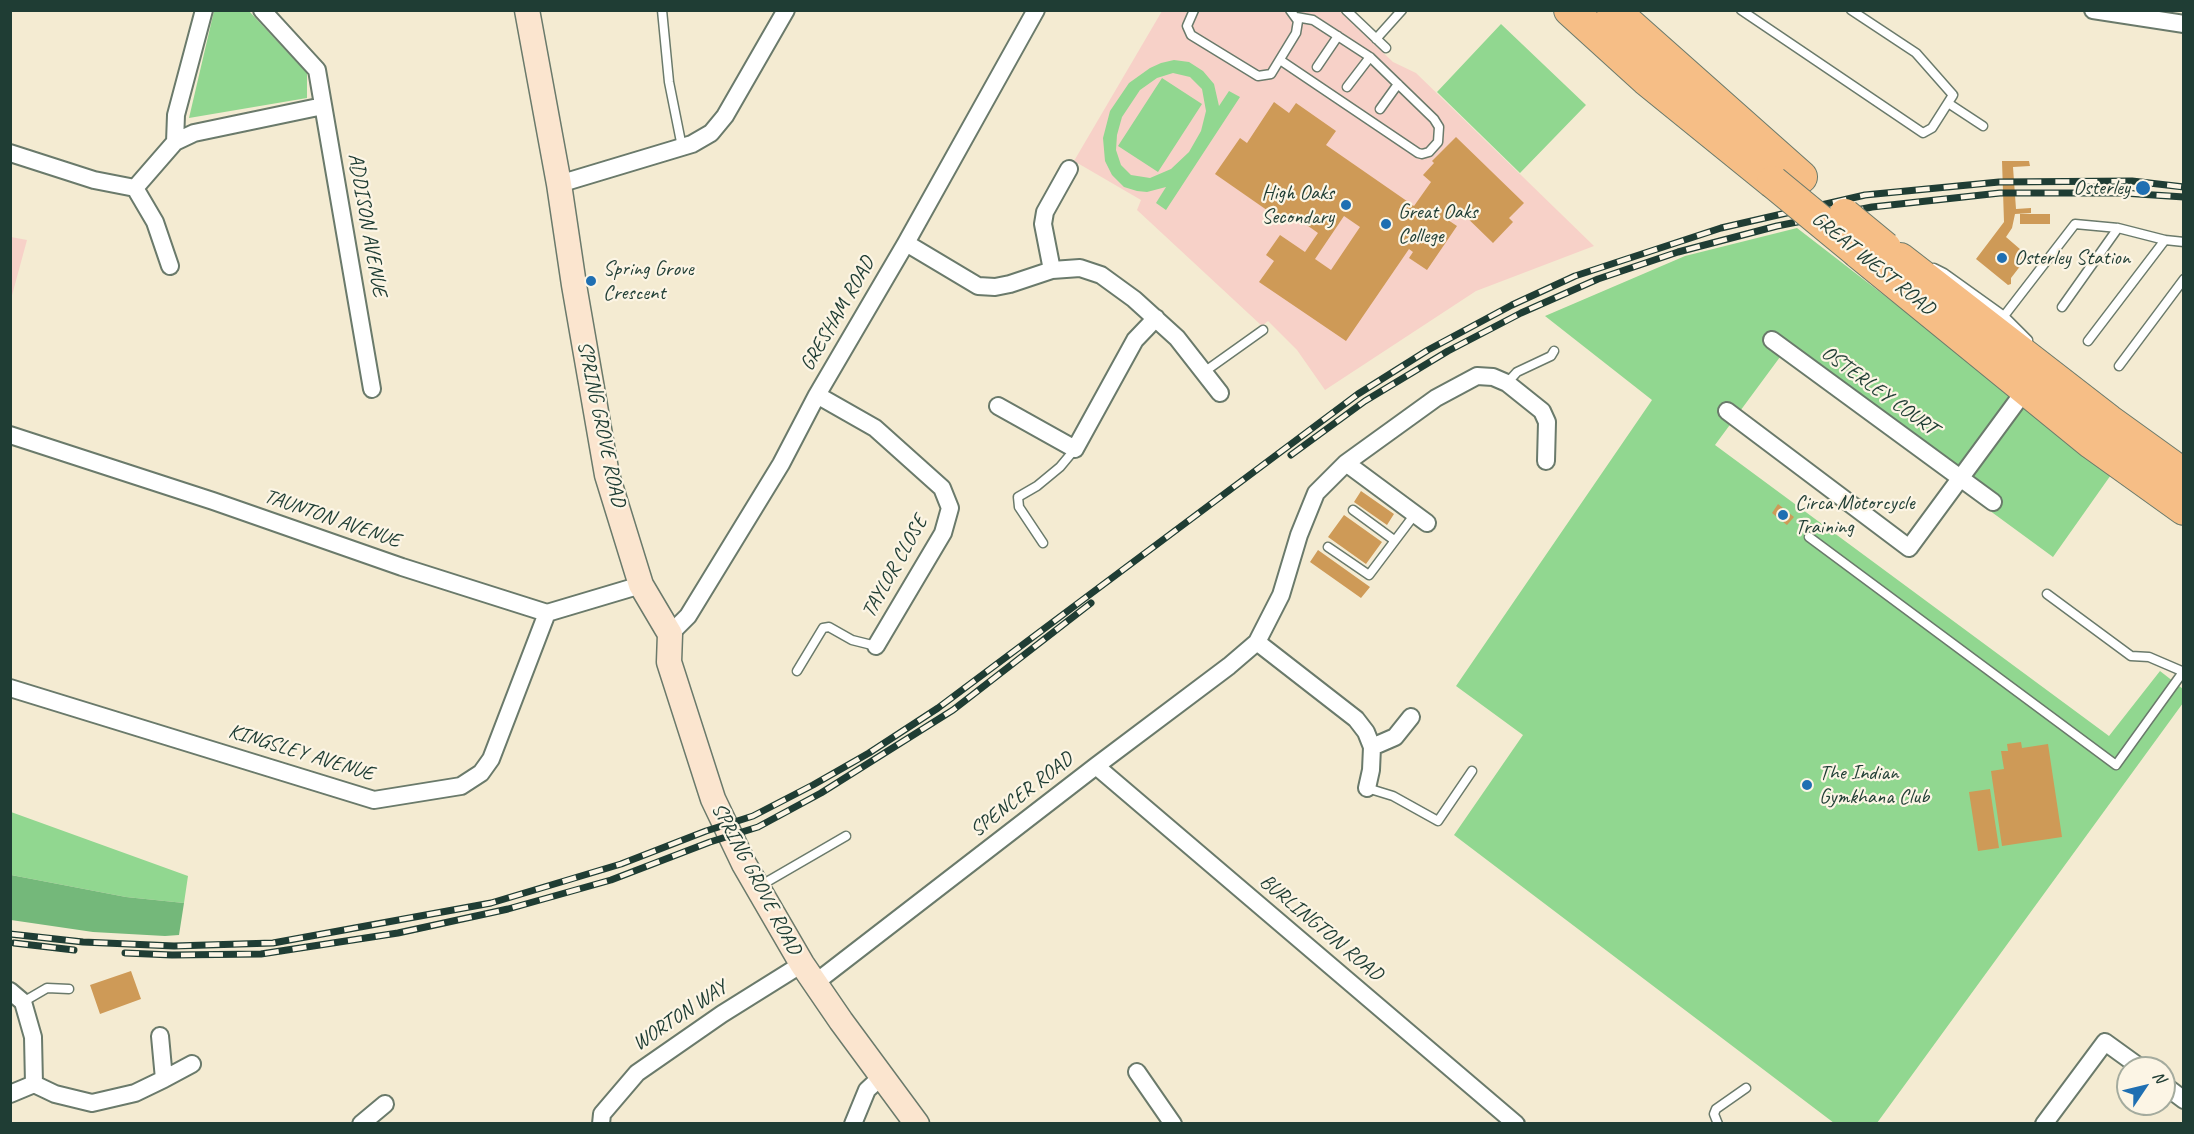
<!DOCTYPE html>
<style>
body{margin:0}
#map{position:relative;width:2194px;height:1134px;overflow:hidden;background:#f4ebd2;font-family:Caveat,sans-serif}
canvas{display:block}
.frame{position:absolute;inset:0;border:12px solid #1f3d34;pointer-events:none}
.north{position:absolute;left:2116px;top:1056px;width:60px;height:60px;box-sizing:border-box;background:#fcf5e5;border:2px solid #a4ab9e;border-radius:50%;rotate:55deg;font-size:16px;font-weight:700;line-height:24px;text-align:center;color:#1f3d34}
.north::after{content:'';display:block;margin:auto;width:21px;height:27px;background:#1f6fb2;clip-path:polygon(50% 0,100% 100%,50% 72%,0 100%)}
</style>
<div id="map">
<canvas width="2194" height="1134"></canvas>
<div class="frame"></div>
<div class="north">N</div>
</div>
<script>
const ctx = document.querySelector('canvas').getContext('2d');
ctx.lineJoin = 'round';
function fill(path, color) {
  ctx.fillStyle = color;
  ctx.fill(path, 'evenodd');
}
function shape(rows) {
  const path = new Path2D();
  for (const r of rows) {
    path.moveTo(r[0], r[1]);
    for (let i = 2; i < r.length; i += 2) path.lineTo(r[i], r[i + 1]);
  }
  return path;
}
function trace(path, color, width, dash) {
  ctx.strokeStyle = color;
  ctx.lineWidth = width;
  ctx.lineCap = dash ? 'butt' : 'round';
  ctx.setLineDash(dash || []);
  ctx.stroke(path);
}
function label(font, color, halo, rows, align = 'center') {
  ctx.font = font + ' Caveat,sans-serif';
  ctx.lineWidth = 4.5;
  ctx.setLineDash([]);
  ctx.textBaseline = 'middle';
  ctx.strokeStyle = halo;
  ctx.fillStyle = color;
  for (const [text, x, y, turn = 0] of rows) {
    ctx.save();
    ctx.translate(x, y);
    ctx.rotate((+turn || 0) * Math.PI / 180);
    ctx.textAlign = isNaN(turn) ? turn : align;
    if (halo) ctx.strokeText(text, 0, 0);
    ctx.fillText(text, 0, 0);
    ctx.restore();
  }
}
fill(shape([
 [1162,11,1339,11,1393,62,1416,73,1594,246,1476,291,1325,390,1297,350,1268,321,1262,326,1137,210,1141,200,1074,161],
 [11,237,27,240,11,299,10,237]
]), '#f7d1c8');
fill(shape([
 [214,11,249,11,307,73,307,98,189,118],
 [1501,24,1586,105,1520,173,1437,92],
 [1174,60,1189,62,1203,71,1214,84,1219,106,1229,91,1240,97,1166,210,1156,203,1166,187,1147,192,1137,191,1124,187,1112,175,1105,161,1103,138,1110,111,1129,83,1150,68,1161,63],
 [1173,73,1190,77,1202,89,1206,111,1201,131,1189,152,1171,169,1150,178,1131,175,1121,165,1116,150,1117,135,1122,117,1140,90,1157,78],
 [1162,78,1202,104,1158,172,1118,146],
 [1797,228,2113,472,2053,557,1780,357,1715,445,2109,736,2160,671,2183,689,2183,703,1877,1123,1834,1123,1454,835,1523,735,1456,686,1652,400,1545,316,1685,256],
 [11,812,188,876,184,903,126,897,11,875]
]), '#91d790');
fill(shape([
 [11,875,126,897,184,903,179,935,165,936,93,932,11,920]
]), '#74b87a');
fill(shape([
 [1274,102,1289,113,1296,103,1336,131,1326,145,1414,206,1431,182,1423,175,1434,163,1432,161,1456,137,1524,203,1509,218,1513,222,1493,243,1457,208,1448,220,1457,226,1427,270,1409,258,1413,252,1409,249,1346,341,1259,282,1274,261,1266,255,1280,235,1305,252,1318,233,1290,213,1284,222,1215,174,1240,138,1247,143],
 [1344,216,1360,227,1331,270,1315,259],
 [2002,161,2029,161,2030,166,2013,167,2016,209,2031,208,2031,213,2015,214,2012,228,2006,237,2028,256,2011,278,2011,284,2008,285,1976,259,2004,222],
 [2020,214,2050,214,2050,224,2020,224],
 [1361,491,1394,514,1387,525,1354,502],
 [1778,504,1794,517,1787,525,1772,513],
 [1344,515,1382,542,1366,564,1328,537],
 [1318,550,1370,587,1361,598,1310,562],
 [2021,742,2022,748,2048,744,2062,837,2002,846,1991,771,2004,769,2001,751,2008,751,2007,744],
 [1990,789,1999,848,1978,851,1969,792],
 [131,971,141,999,100,1014,90,985]
]), '#ce9a57');
const lane = shape([
 [662,10,669,82,682,147],
 [1194,10,1187,26,1191,35,1258,76,1271,74,1296,33,1298,21,1290,10],
 [1346,10,1386,48],
 [1741,10,1923,133,1932,128,1953,95,1916,53,1851,10],
 [1376,39,1402,10],
 [1280,60,1418,153,1422,154,1429,152,1438,142,1439,127,1434,119,1370,57,1313,20,1296,17],
 [1317,67,1338,36],
 [1347,87,1370,57],
 [1948,103,1983,126],
 [1380,109,1398,84],
 [1934,268,1944,273,2004,316,2028,340],
 [2062,307,2118,228],
 [2004,316,2075,224,2118,228,2165,240,2184,242],
 [2088,341,2165,240],
 [2119,366,2184,279],
 [1204,372,1263,330],
 [1507,383,1517,372,1551,356,1554,351],
 [1353,510,1394,540],
 [1809,537,2116,765,2183,672],
 [1043,543,1019,507,1018,497,1037,486,1060,467,1075,449],
 [1328,547,1369,575,1415,514],
 [2047,594,2131,656,2149,657,2184,672],
 [797,671,823,628,829,627,852,640,876,646],
 [1367,788,1393,796,1438,821,1472,771],
 [758,887,846,836],
 [23,1002,47,988,69,989],
 [1718,1124,1714,1114,1716,1109,1746,1088]
]);
const street = shape([
 [262,10,317,70,372,389],
 [2093,10,2184,24],
 [175,142,176,115,204,10],
 [10,153,94,180,135,188,175,142,194,133,323,106],
 [559,184,692,144,711,133,725,116,786,10],
 [135,188,155,222,170,266],
 [906,243,978,286,995,287,1010,284,1052,270,1080,268,1101,275,1134,299,1177,338,1220,393],
 [1052,270,1043,224,1045,212,1069,169],
 [1772,340,1993,502],
 [817,395,875,428,942,488,950,508,943,533,876,646],
 [998,406,1075,449,1135,340,1156,318],
 [1727,411,1909,548,2026,389],
 [10,435,213,501,402,567,547,613,641,585],
 [1427,523,1346,463,1436,398,1477,376,1493,377,1507,383,1542,411,1547,422,1546,461],
 [670,634,688,616,781,464,817,395,906,243,1036,10],
 [1257,642,1356,719,1366,732,1372,747,1371,770,1367,788],
 [10,688,374,800,461,786,481,773,491,759,547,613],
 [1372,747,1395,737,1411,717],
 [1096,766,1516,1124],
 [815,983,1096,766,1229,666,1257,642,1281,595,1299,535,1316,493,1346,463],
 [10,991,23,1002,33,1037,34,1084,10,1094],
 [1137,1072,1173,1124],
 [164,1079,192,1064],
 [34,1084,55,1094,92,1103,135,1093,164,1079,160,1036],
 [2164,1085,2184,1100],
 [361,1124,385,1104],
 [601,1124,602,1114,637,1073,722,1014,802,964],
 [853,1124,867,1090,881,1077],
 [2044,1124,2105,1042,2141,1068]
]);
const secondary = shape([
 [527,10,559,184,574,285,607,475,641,585,670,634,669,662,713,799,744,864,802,964,841,1021,917,1124]
]);
const highway = shape([
 [1570,10,1646,79,1773,182],
 [1613,10,1801,177],
 [1858,252,2092,443,2184,509],
 [1900,259,2109,421,2184,475]
]);
trace(lane, '#6a7a6b', 11);
trace(street, '#6a7a6b', 20);
trace(secondary, '#6a7a6b', 27);
trace(highway, '#6a7a6b', 34);
trace(lane, '#fff', 8);
trace(street, '#fff', 16);
trace(secondary, '#fbe5cf', 24);
trace(highway, '#f6be86', 32);
const rail = shape([
 [1291,455,1365,401,1448,351,1521,313,1598,279,1678,252,1777,226,1872,207,2000,193,2123,193,2184,197],
 [10,934,83,942,174,946,273,943,491,903,621,864,706,831,753,816,813,785,869,753,938,708,1358,394,1428,350,1512,305,1575,276,1721,228,1865,195,1999,182,2132,181,2184,187],
 [14,943,74,950],
 [125,953,172,955,261,954,398,933,508,909,611,880,710,842,758,827,821,793,953,710,1091,603]
]);
trace(rail, '#1f3d34', 7);
trace(rail, '#fcf5e5', 4.5, [14]);
const highwayBridge = shape([
 [1773,182,1858,252],
 [1845,215,1885,248]
]);
trace(highwayBridge, '#6a7a6b', 34, []);
trace(highwayBridge, '#f6be86', 32);
for (const [x, y, r, color] of [
 [2143,188,8,"#1f6fb2"],
 [1346,205,6,"#1f6fb2"],
 [1386,224,6,"#1f6fb2"],
 [2002,258,6,"#1f6fb2"],
 [591,281,6,"#1f6fb2"],
 [1783,515,6,"#1f6fb2"],
 [1807,785,6,"#1f6fb2"]
]) {
  const dot = new Path2D();
  dot.arc(x, y, r, 0, 2 * Math.PI);
  ctx.fillStyle = color;
  ctx.fill(dot);
  trace(dot, '#fcf5e5', 2);
}
label('21px', '#1f3d34', '#fcf5e5', [
 ["Osterley",2130,188,"right"],
 ["High Oaks",1334,193,"right"],
 ["Secondary",1334,217,"right"],
 ["Great Oaks",1398,212],
 ["College",1398,236],
 ["Osterley Station",2014,258],
 ["Spring Grove",603,269],
 ["Crescent",603,293],
 ["Circa Motorcycle",1795,503],
 ["Training",1795,527],
 ["The Indian",1819,773],
 ["Gymkhana Club",1819,797]
], 'left');
label('21px', '#1f3d34', '#fcf5e5', [
 ["ADDISON AVENUE",367,225,80],
 ["GREAT WEST ROAD",1873,264,39],
 ["GRESHAM ROAD",838,314,-60],
 ["OSTERLEY COURT",1879,391,36],
 ["SPRING GROVE ROAD",601,424,78],
 ["TAUNTON AVENUE",332,519,19],
 ["TAYLOR CLOSE",895,567,-61],
 ["KINGSLEY AVENUE",301,753,17],
 ["SPENCER ROAD",1022,795,-38],
 ["SPRING GROVE ROAD",756,879,62],
 ["BURLINGTON ROAD",1321,928,40],
 ["WORTON WAY",680,1016,-34]
]);
</script>
